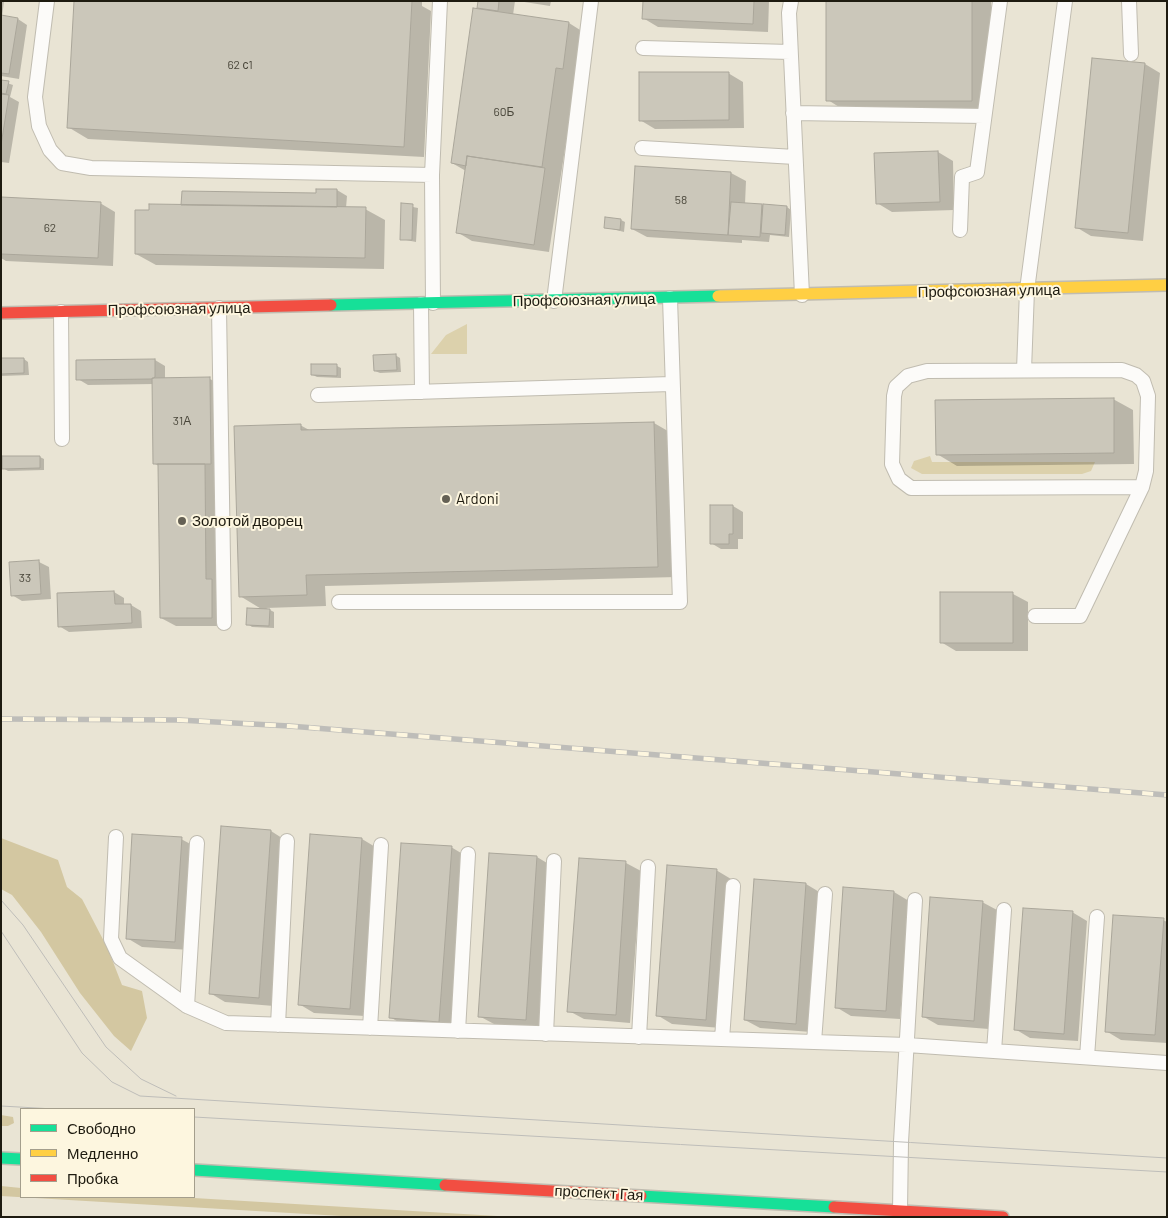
<!DOCTYPE html>
<meta charset="utf-8">
<style>
body{margin:0}
#map{position:relative;width:1168px;height:1218px;overflow:hidden;background:#e9e4d4;font-family:Barlow,sans-serif}
canvas{display:block}
.frame{position:absolute;inset:0;border:2px solid #1e1b10;pointer-events:none}
.legend{position:absolute;left:20px;top:1108px;width:175px;height:90px;box-sizing:border-box;background:#fdf6df;border:1px solid #a49e8c;margin:0;padding:6px 9px;list-style:none;font-size:15px;color:#1e1b10}
.legend li{display:flex;align-items:center;gap:10px;height:25px}
.legend b{width:25px;border:1px solid #a49e8c}
</style>
<div id="map">
<canvas width="1168" height="1218"></canvas>
<div class="frame"></div>
<ul class="legend">
<li><b style="height:6px;background:#16e098"></b>Свободно</li>
<li><b style="height:6px;background:#ffcf43"></b>Медленно</li>
<li><b style="height:6px;background:#f24e42"></b>Пробка</li>
</ul>
</div>
<script>
const ctx = document.querySelector('canvas').getContext('2d');
ctx.lineJoin = 'round';
function fill(path, color) {
  ctx.fillStyle = color;
  ctx.fill(path, 'evenodd');
}
function shape(rows) {
  const path = new Path2D();
  for (const r of rows) {
    path.moveTo(r[0], r[1]);
    for (let i = 2; i < r.length; i += 2) path.lineTo(r[i], r[i + 1]);
  }
  return path;
}
function trace(path, color, width, dash) {
  ctx.strokeStyle = color;
  ctx.lineWidth = width;
  ctx.lineCap = dash ? 'butt' : 'round';
  ctx.setLineDash(dash || []);
  ctx.stroke(path);
}
function label(font, color, halo, rows, align = 'center') {
  ctx.font = font + ' Barlow,sans-serif';
  ctx.lineWidth = 4;
  ctx.setLineDash([]);
  ctx.textBaseline = 'middle';
  ctx.strokeStyle = halo;
  ctx.fillStyle = color;
  for (const [text, x, y, turn = 0] of rows) {
    ctx.save();
    ctx.translate(x, y);
    ctx.rotate((+turn || 0) * Math.PI / 180);
    ctx.textAlign = isNaN(turn) ? turn : align;
    if (halo) ctx.strokeText(text, 0, 0);
    ctx.fillText(text, 0, 0);
    ctx.restore();
  }
}
fill(shape([
 [467,324,467,354,431,354,446,335],
 [930,456,932,462,1095,462,1091,471,1082,474,922,474,911,468,914,461]
]), '#dcd1ac');
fill(shape([
 [1,838,58,860,67,887,82,899,108,949,122,985,142,991,147,1018,131,1051,114,1036,80,993,41,932,12,895,1,889],
 [1,1115,13,1117,14,1123,8,1126,1,1126],
 [1,1186,21,1188,21,1197,177,1197,514,1217,358,1217,1,1196]
]), '#d3c7a1');
fill(shape([
 [1,1,4,1,2,17,18,19,27,25,19,79,1,76],
 [75,1,422,1,422,6,431,11,424,157,88,139,68,127],
 [480,1,515,1,513,15,569,23,588,35,576,78,549,252,472,241,457,232,466,171,452,163,484,10,479,7],
 [518,1,551,1,550,6],
 [644,1,769,1,768,32,658,27,643,18],
 [827,1,991,1,992,112,847,112,828,100],
 [1145,64,1160,73,1143,241,1091,236,1076,227],
 [728,73,743,82,744,128,655,129,640,120],
 [1,81,13,85,10,97,19,102,9,163,1,162],
 [938,152,953,161,954,210,892,212,877,203],
 [731,173,746,181,745,204,787,207,791,210,789,237,770,235,769,242,742,240,742,243,647,237,632,229],
 [337,190,347,196,346,208,365,209,385,220,384,269,156,265,136,254,150,212,182,206,317,194],
 [1,199,100,203,115,212,113,266,6,261,1,258],
 [403,205,418,208,416,242,401,239],
 [621,220,625,222,624,232,605,227],
 [395,355,400,358,401,372,380,373,375,371],
 [1,359,24,359,28,362,29,375,1,376],
 [155,360,165,366,165,379,210,379,225,387,227,626,176,626,161,618,159,466,155,464,154,384,88,385,78,379],
 [337,366,341,368,341,378,317,377,313,375],
 [1113,399,1133,410,1134,464,957,466,937,454],
 [654,423,673,434,677,577,325,586,326,606,266,608,274,612,274,628,252,627,248,624,263,610,240,596,300,425,311,431],
 [40,457,44,459,44,470,8,471,3,468],
 [711,506,733,506,743,512,743,539,738,539,738,549,721,549,711,543],
 [39,562,49,567,51,599,22,601,12,595],
 [114,592,124,598,124,605,131,605,141,611,142,628,69,632,59,626],
 [941,594,1013,594,1028,602,1028,651,956,651,941,642],
 [271,831,285,840,274,1006,225,1002,210,993],
 [181,839,196,847,190,950,142,947,127,938],
 [362,839,377,848,365,1016,314,1013,299,1004],
 [451,847,466,856,454,1029,405,1026,390,1017],
 [537,857,552,866,540,1028,494,1024,479,1016],
 [580,859,626,863,641,871,630,1023,584,1019,569,1011],
 [716,870,731,879,721,1028,672,1024,657,1015],
 [755,880,806,884,821,893,811,1032,760,1028,745,1020],
 [894,892,909,901,900,1019,851,1016,836,1007],
 [982,902,997,910,989,1029,938,1025,924,1017],
 [1072,912,1087,921,1078,1041,1030,1038,1015,1029],
 [1163,920,1167,922,1167,1043,1121,1040,1106,1031]
]), '#0003');
const building = shape([
 [74,1,412,1,404,147,67,128,74,1],
 [478,1,499,1,498,11,477,8,478,1],
 [643,1,754,1,753,24,642,19,643,1],
 [826,1,972,1,972,101,826,101,826,1],
 [473,8,569,22,563,69,556,68,542,167,467,156,466,166,451,163,473,8],
 [1,15,18,18,9,74,1,73,1,15],
 [1092,58,1145,63,1128,233,1075,228,1092,58],
 [639,72,729,72,729,120,639,121,639,72],
 [1,80,9,81,6,94,1,93,1,80],
 [1,94,9,95,1,145,1,94],
 [938,151,940,202,876,204,874,153,938,151],
 [467,156,545,168,534,245,456,233,467,156],
 [635,166,731,172,728,235,631,229,635,166],
 [316,189,337,189,337,207,181,205,182,191,316,193,316,189],
 [1,197,101,202,98,258,1,254,1,197],
 [731,202,762,204,760,237,728,235,731,202],
 [401,203,413,204,412,240,400,240,401,203],
 [149,204,366,207,365,258,135,254,135,210,149,210,149,204],
 [763,204,787,206,785,235,761,233,763,204],
 [605,217,621,219,620,230,604,228,605,217],
 [396,354,397,370,374,371,373,355,396,354],
 [1,358,24,358,24,373,1,374,1,358],
 [155,359,155,377,152,379,76,380,76,360,155,359],
 [311,364,337,364,337,376,311,375,311,364],
 [210,377,211,464,153,464,152,378,210,377],
 [1114,398,1114,453,936,455,935,400,1114,398],
 [654,422,658,567,306,575,307,595,239,597,234,426,301,424,301,430,654,422],
 [2,456,40,456,40,468,2,469,2,456],
 [158,464,205,464,206,579,212,579,212,618,160,618,158,464],
 [710,505,733,505,733,534,729,534,729,544,710,544,710,505],
 [39,560,41,594,11,596,9,562,39,560],
 [114,591,115,604,131,604,132,623,58,627,57,593,114,591],
 [940,592,1013,592,1013,643,940,643,940,592],
 [247,608,270,609,269,626,246,625,247,608],
 [221,826,271,830,259,998,209,994,221,826],
 [132,834,182,837,175,942,126,939,132,834],
 [310,834,362,838,350,1009,298,1005,310,834],
 [401,843,452,846,439,1022,389,1018,401,843],
 [489,853,537,856,526,1020,478,1017,489,853],
 [579,858,626,861,616,1015,567,1012,579,858],
 [667,865,717,869,706,1020,656,1016,667,865],
 [754,879,806,883,796,1024,744,1020,754,879],
 [843,887,894,891,886,1011,835,1008,843,887],
 [930,897,983,901,974,1021,922,1017,930,897],
 [1023,908,1073,911,1064,1034,1014,1030,1023,908],
 [1113,915,1164,918,1155,1035,1105,1032,1113,915]
]);
fill(building, '#cbc7ba');
trace(building, '#aaa69a', 1);
const lane = shape([
 [47,1,35,97,39,126,50,150,62,163,91,168,432,175],
 [791,1,789,13,802,295],
 [1129,1,1131,54],
 [643,48,790,52],
 [793,113,984,116],
 [642,148,795,157],
 [960,230,962,177,977,172,1000,1],
 [554,301,591,1],
 [433,303,432,175,440,1],
 [421,304,422,392],
 [219,308,224,623],
 [61,312,62,439],
 [1024,370,1027,290,1065,1],
 [318,395,671,384],
 [339,602,680,602,670,298],
 [1035,616,1080,616,1142,487,1146,471,1148,396,1143,381,1136,375,1122,370,927,371,908,376,896,387,894,396,892,464,899,479,911,488,1142,487],
 [116,837,111,939,120,958,187,1006],
 [197,843,187,1006,226,1023,907,1045,1167,1063],
 [278,1025,287,841],
 [370,1028,381,845],
 [458,1031,468,854],
 [546,1034,554,861],
 [639,1037,648,867],
 [722,1039,733,886],
 [814,1042,825,894],
 [994,1051,1004,910],
 [1087,1057,1097,917],
 [900,1211,901,1142,915,900]
]);
const fast = shape([
 [331,305,718,296],
 [1,1158,21,1159],
 [194,1170,445,1185],
 [641,1196,834,1207]
]);
const slow = shape([
 [718,296,1167,285]
]);
const jam = shape([
 [1,313,331,305],
 [445,1185,641,1196],
 [834,1207,1003,1217]
]);
trace(lane, '#c0bcb0', 16);
trace(fast, '#c0bcb0', 14);
trace(slow, '#c0bcb0', 14);
trace(jam, '#c0bcb0', 14);
trace(lane, '#fcfbf9', 14);
trace(fast, '#16e098', 11);
trace(slow, '#ffcf43', 11);
trace(jam, '#f24e42', 11);
trace(shape([
 [1,900,23,925,106,1047,141,1079,176,1096],
 [1,931,82,1053,112,1082,140,1096,1167,1158],
 [1,1106,54,1109],
 [194,1117,1167,1172]
]), '#bebdb9', 1);
const rail = shape([
 [1,719,179,720,289,726,1167,795]
]);
trace(rail, '#bebdb9', 5.5);
trace(rail, '#fdf6df', 4, [11]);
for (const [x, y, r, color] of [
 [446,499,5,"#656155"],
 [182,521,5,"#656155"]
]) {
  const dot = new Path2D();
  dot.arc(x, y, r, 0, 2 * Math.PI);
  ctx.fillStyle = color;
  ctx.fill(dot);
  trace(dot, '#fdf6df', 2);
}
label('12px', '#49463a', null, [
 ["62 с1",240,65],
 ["60Б",504,112],
 ["58",681,200],
 ["62",50,228],
 ["31А",182,421],
 ["33",25,578]
]);
label('15px', '#1e1b10', '#fdf6df', [
 ["Профсоюзная улица",989,291,-1],
 ["Профсоюзная улица",584,300,-1],
 ["Профсоюзная улица",179,309,-1],
 ["проспект Гая",599,1193,3]
]);
label('15px', '#1e1b10', '#fdf6df', [
 ["Ardoni",456,499],
 ["Золотой дворец",192,521]
], 'left');
</script>
